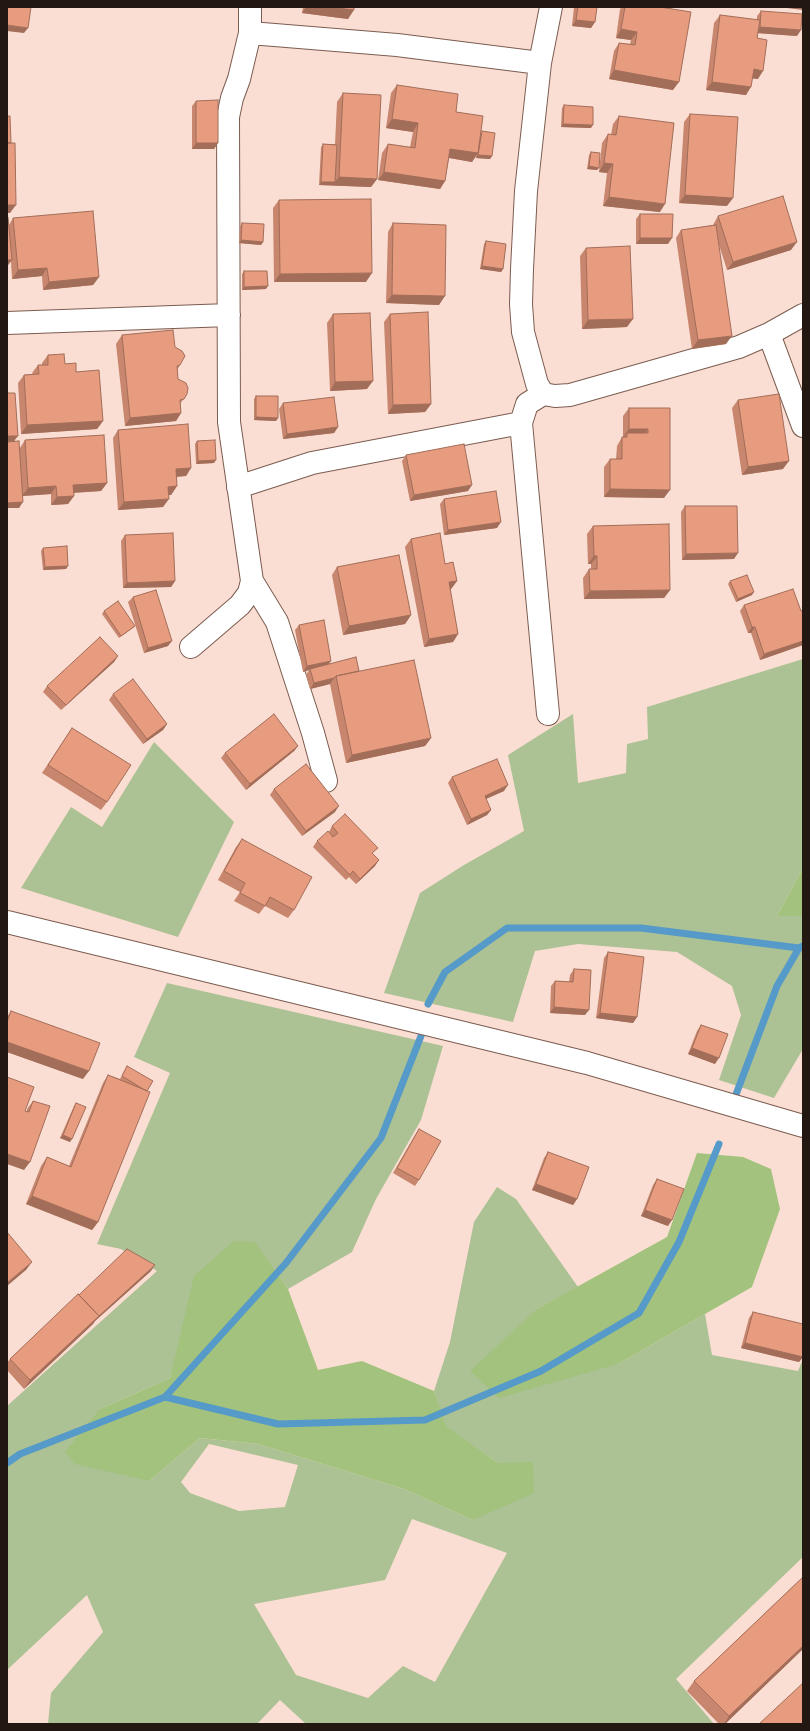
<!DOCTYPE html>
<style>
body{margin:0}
#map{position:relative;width:810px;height:1731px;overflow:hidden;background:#fbded3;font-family:Karla,sans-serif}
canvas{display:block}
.frame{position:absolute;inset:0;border:8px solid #231712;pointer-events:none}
</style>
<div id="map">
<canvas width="810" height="1731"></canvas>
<div class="frame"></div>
</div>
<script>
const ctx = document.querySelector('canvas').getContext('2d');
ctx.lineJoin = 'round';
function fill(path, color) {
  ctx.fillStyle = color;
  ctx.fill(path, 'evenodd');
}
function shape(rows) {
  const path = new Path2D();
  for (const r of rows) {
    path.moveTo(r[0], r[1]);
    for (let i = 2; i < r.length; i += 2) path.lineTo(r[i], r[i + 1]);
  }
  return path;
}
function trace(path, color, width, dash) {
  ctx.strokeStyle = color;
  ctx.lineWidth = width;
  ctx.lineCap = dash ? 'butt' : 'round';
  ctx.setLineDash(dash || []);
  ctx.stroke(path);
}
fill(shape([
 [803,659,803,868,777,916,803,916,803,1049,774,1098,719,1080,741,1015,732,986,677,952,578,944,535,951,513,1022,384,993,420,893,464,865,524,831,508,755,573,714,578,783,626,773,627,744,648,739,647,707],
 [154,742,234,822,178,937,21,888,71,807,102,827],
 [167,983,443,1046,421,1120,376,1199,352,1252,288,1289,255,1243,179,1346,170,1378,100,1409,149,1481,200,1438,258,1444,404,1489,473,1520,498,1463,445,1426,434,1391,450,1342,474,1222,497,1187,516,1199,578,1287,537,1309,618,1364,705,1314,712,1355,798,1371,803,1359,803,1557,676,1679,714,1724,306,1724,280,1700,257,1724,48,1724,51,1693,103,1632,87,1595,7,1670,7,1406,157,1271,121,1249,97,1244,170,1073,134,1057],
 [209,1444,298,1465,285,1507,239,1511,190,1493,181,1482],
 [412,1519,507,1553,435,1682,403,1666,368,1698,296,1675,254,1604,385,1580]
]), '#acc194');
fill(shape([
 [803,868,803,916,777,916],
 [697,1153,743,1157,771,1169,780,1209,752,1287,618,1364,499,1398,470,1371,537,1309,667,1237],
 [234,1241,255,1242,288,1289,318,1370,362,1361,434,1391,446,1426,498,1463,533,1462,534,1493,473,1520,404,1489,258,1444,200,1438,149,1481,75,1464,65,1452,100,1409,170,1378,194,1276]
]), '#a3c27e');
trace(shape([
 [428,1004,445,972,507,928,641,928,799,948],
 [735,1097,777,986,799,948,803,946],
 [165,1397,286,1263,381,1138,421,1036],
 [7,1463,20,1454,165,1397,278,1424,425,1420,541,1371,639,1313,679,1242,719,1144]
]), '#559ac8', 7);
const minor = shape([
 [250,33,397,45,540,63],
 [7,323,229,315],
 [769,334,803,426],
 [543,394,537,384,523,332,521,304,522,269,526,191,540,63,551,7],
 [238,487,312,463,521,423],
 [252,581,277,622,313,733,326,781],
 [191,647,240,605,249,593,252,581,229,422,228,117,232,98,239,79,250,33,250,7],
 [548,714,521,423,527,404,543,394,555,396,570,395,739,347,769,334,803,315]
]);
const tertiary = shape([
 [7,922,587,1063,803,1126]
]);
trace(minor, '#7b5c50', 24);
trace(tertiary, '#7b5c50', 24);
trace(minor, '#fff', 22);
trace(tertiary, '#fff', 22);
fill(shape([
 [303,7,354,7,348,19,302,13],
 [574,7,597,7,595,22,591,28,572,26],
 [622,7,660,7,673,90,609,79,614,51,619,43,630,44,631,40,616,38,620,9],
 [761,11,797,36,758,33,757,38,758,79,752,78,746,95,706,90,714,23,720,15,757,20,757,16],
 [397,85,456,112,481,132,492,156,490,159,476,158,476,156,472,162,449,158,445,181,440,189,378,180,382,153,388,144,410,147,413,132,386,128,391,93],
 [343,93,377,179,371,187,319,185,321,147,323,144,335,144,337,102],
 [196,101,218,143,214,149,192,149,192,106],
 [564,105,591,128,561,127,562,108],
 [690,114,727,206,679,203,684,122],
 [619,116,660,212,603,206,607,173,599,172,602,143,608,134,611,135,613,124],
 [591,152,597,170,587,169,589,155],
 [279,200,366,282,274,282,273,208],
 [640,214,668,244,636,244,636,219],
 [718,216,791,250,727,270,719,245,726,344,692,349,676,238,681,230,713,225],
 [7,217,9,225,13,218,99,277,93,285,43,290,42,276,12,279,11,261,8,265,7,265],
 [242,223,263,242,261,245,239,243,240,226],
 [393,223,439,305,386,303,388,232],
 [486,241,503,269,501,272,480,269,484,244],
 [586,248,627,327,582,329,580,256],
 [244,271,266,289,242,290,242,274],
 [333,314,367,389,330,391,327,323],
 [390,314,431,404,425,412,388,414,384,322],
 [122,335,175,347,180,365,177,370,178,379,187,394,180,404,181,413,176,421,125,426,116,344],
 [48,355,65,364,76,372,103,421,97,429,21,434,18,383,24,375,33,374,32,373,38,365,42,365,42,363],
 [7,393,15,441,20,448,25,440,107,483,101,491,74,493,74,496,68,504,51,505,51,494,23,496,19,508,7,508],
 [256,396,278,418,276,421,254,420,254,399],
 [738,400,783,469,742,475,732,408],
 [283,403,338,427,334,433,283,439,279,409],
 [629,408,670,408,664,498,604,497,604,467,610,459,616,459,617,446,622,437,623,437,623,416],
 [118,430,191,468,186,476,176,477,177,486,171,495,169,495,163,507,118,510,113,438],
 [197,441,214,463,196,464,195,444],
 [406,455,468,491,410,501,402,461],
 [444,499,497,528,444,535,440,504],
 [685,506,734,559,682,560,681,512],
 [593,526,670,590,664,598,584,599,583,578,589,569,591,569,591,564,588,564,587,534],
 [125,535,175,581,171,587,123,588,121,541],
 [411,539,445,564,457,581,451,589,450,589,458,634,453,642,424,647,405,547],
 [43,548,68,566,66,569,43,570,41,551],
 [337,567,411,615,405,624,343,635,332,575],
 [730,581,752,595,736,602,728,584],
 [133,597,168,646,144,653,128,602],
 [744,605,801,611,803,610,803,645,760,660,751,633,748,633,740,611],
 [104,611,135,626,133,628,119,638,102,614],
 [299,625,329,664,359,671,431,738,425,746,346,763,330,684,310,689,306,675,309,670,303,672,295,630],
 [118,656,114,662,61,710,43,692,47,686],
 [113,694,167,724,163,730,143,744,109,700],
 [72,728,107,802,101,810,42,773],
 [298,746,294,751,246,790,221,758,225,753],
 [452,777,504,791,486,799,491,810,487,815,467,825,448,783],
 [274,789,335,812,302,836,270,795],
 [332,826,373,854,375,866,356,884,349,877,346,880,313,847,317,841,329,832],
 [242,839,294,910,288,918,265,906,259,914,234,901,240,892,218,880,236,847],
 [608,952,637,1017,633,1023,596,1018,604,958],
 [574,969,585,1015,550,1013,551,986,555,981,569,982,570,975],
 [11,1011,83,1079,7,1052,7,1017],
 [701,1025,715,1064,688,1054,697,1031],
 [127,1066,147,1091,98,1222,92,1230,26,1204,41,1166,47,1157,69,1166,103,1083,108,1075,120,1079],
 [33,1101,24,1170,25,1111,27,1111,27,1109],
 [76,1103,70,1142,60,1138,74,1106],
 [419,1129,419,1180,415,1186,393,1173,415,1135],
 [548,1152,577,1199,573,1205,532,1190,544,1158],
 [657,1179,668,1226,641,1216,653,1185],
 [151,1271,95,1321,93,1324,24,1389,7,1370,7,1363,10,1359,79,1295],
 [753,1312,803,1357,799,1362,741,1348,749,1318],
 [803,1577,803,1649,725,1724,719,1724,687,1691,694,1681]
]), '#c7866d');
fill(shape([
 [306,7,328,7,354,10,348,19,302,13],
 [779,7,803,7,803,10],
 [576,20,595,22,591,28,572,26],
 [7,25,28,28,24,33,7,31],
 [760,27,801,30,797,36,756,33],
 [621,29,637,32,631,40,616,38],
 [754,69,763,71,758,79,748,78],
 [614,70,679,82,673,90,609,79],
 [712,82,751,87,746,95,706,90],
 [392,119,418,123,413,132,386,128],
 [563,124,593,125,591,128,561,127],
 [196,143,218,143,214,149,192,149],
 [450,149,478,153,472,162,444,157],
 [478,155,492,156,490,159,476,158],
 [604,163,613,164,607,173,599,172],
 [589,166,599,168,597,170,587,169],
 [384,172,445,181,440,189,378,180],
 [339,177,377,179,371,187,319,185,321,182,335,182],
 [685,195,733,198,727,206,679,203],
 [609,197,665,204,660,212,603,206],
 [7,205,16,205,10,213,7,213],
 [640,238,672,238,668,244,636,244],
 [241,240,263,242,261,245,239,243],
 [797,242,791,250,727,270,733,262],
 [7,260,12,260,8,265,7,265],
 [482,266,503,269,501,272,480,269],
 [47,268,42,276,12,279,18,270],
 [372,273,366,282,274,282,280,274],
 [99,277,93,285,43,290,49,282],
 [268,286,266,289,242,290,244,287],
 [392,295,445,296,439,305,386,303],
 [633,319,627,327,582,329,588,320],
 [732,336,726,344,692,349,698,340],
 [373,381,367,389,330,391,335,382],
 [431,404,425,412,388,414,393,405],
 [181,413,176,421,125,426,130,418],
 [256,417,278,418,276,421,254,420],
 [103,421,97,429,21,434,27,425],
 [338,427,334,433,283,439,287,434],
 [629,429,648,429,643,437,627,433,624,437,623,437],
 [7,436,18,436,14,441,7,442],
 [216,460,214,463,196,464,198,461],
 [789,461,783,469,742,475,748,467],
 [191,468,186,476,170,477,176,469],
 [107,483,101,491,67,493,73,485],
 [472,485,468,491,410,501,414,495],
 [56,486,51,494,22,496,28,488],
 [177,486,171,495,162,495,168,487],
 [610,489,670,490,664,498,604,497],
 [74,496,68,504,51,505,57,497],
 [169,499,163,507,118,510,124,502],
 [23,502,19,508,7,508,7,503],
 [501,522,497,528,444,535,448,530],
 [738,553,734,559,682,560,686,554],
 [594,556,597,556,591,564,588,564],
 [68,566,66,569,43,570,45,567],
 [175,581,171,587,123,588,127,583],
 [457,581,451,589,443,591,449,582],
 [670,590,664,598,584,599,590,591],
 [754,592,752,595,736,602,738,599],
 [411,615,405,624,343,635,349,626],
 [752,627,755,627,751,633,748,633],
 [458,634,453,642,424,647,429,639],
 [172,641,168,646,144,653,148,648],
 [803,641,803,645,760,660,764,654],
 [118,656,114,662,61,710,66,705],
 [331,661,327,667,310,669,309,670,303,672,307,666],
 [334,678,330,684,310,689,314,683],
 [167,724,163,730,143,744,147,739],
 [431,738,425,746,346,763,352,755],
 [298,746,294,751,246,790,250,784],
 [508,785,504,791,481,801,485,796],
 [339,806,335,812,302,836,306,831],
 [491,810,487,815,467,825,471,819],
 [379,860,375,866,356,884,360,879],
 [554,1007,589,1010,585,1015,550,1013],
 [600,1013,637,1017,633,1023,596,1018],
 [7,1042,89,1071,83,1079,7,1052],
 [692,1048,719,1058,715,1064,688,1054],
 [63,1135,72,1139,70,1142,60,1138],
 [7,1154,30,1162,24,1170,7,1164],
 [536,1184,577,1199,573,1205,532,1190],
 [32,1196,98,1222,92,1230,26,1204],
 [645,1210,672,1220,668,1226,641,1216],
 [32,1262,26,1270,7,1286,7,1283],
 [155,1265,151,1271,95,1321,93,1324,24,1389,30,1380,96,1318],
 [745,1343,803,1357,799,1362,741,1348],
 [803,1646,803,1649,725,1724,724,1724,729,1716]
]), '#a26d59');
const building = shape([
 [7,7,31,7,28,28,7,25,7,7],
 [328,7,354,7,354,10,328,7],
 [578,7,597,7,595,22,576,20,578,7],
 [625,7,660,7,691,12,679,82,614,70,619,43,635,45,637,32,621,29,625,7],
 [761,11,802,14,801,30,760,27,761,11],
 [720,15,760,20,757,38,767,40,763,71,754,69,751,87,712,82,720,15],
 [397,85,458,94,456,112,483,116,478,153,450,149,445,181,384,172,388,144,415,148,418,123,392,119,397,85],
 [343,93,381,95,377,179,339,177,343,93],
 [218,100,218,143,196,143,196,101,218,100],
 [564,105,593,107,593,125,563,124,564,105],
 [690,114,738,117,733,198,685,195,690,114],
 [7,116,10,116,11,143,7,143,7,116],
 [619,116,674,123,665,204,609,197,613,164,604,163,608,134,616,135,619,116],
 [482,131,495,133,492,156,478,155,482,131],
 [7,143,15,143,16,205,7,205,7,143],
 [323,144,337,145,335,182,321,182,323,144],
 [591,152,600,153,599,168,589,166,591,152],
 [783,196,797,242,733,262,718,216,783,196],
 [371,199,372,273,280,274,279,200,371,199],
 [93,211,99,277,49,282,47,268,18,270,13,218,93,211],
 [640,214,673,214,672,238,640,238,640,214],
 [7,217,8,217,12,260,7,260,7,217],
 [242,223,264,224,263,242,241,240,242,223],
 [393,223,446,225,445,296,392,295,393,223],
 [716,225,732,336,698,340,681,230,716,225],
 [486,241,506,244,503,269,482,266,486,241],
 [630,246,633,319,588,320,586,248,630,246],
 [244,271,267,271,268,286,244,287,244,271],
 [428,312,431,404,393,405,390,314,428,312],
 [370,313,373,381,335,382,333,314,370,313],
 [173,330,175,347,182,351,185,356,180,365,177,366,178,379,186,383,188,388,187,394,184,399,180,400,181,413,130,418,122,335,173,330],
 [64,354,65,364,76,363,76,372,99,370,103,421,27,425,24,375,39,374,38,365,48,365,48,355,64,354],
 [7,393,15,393,18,436,7,436,7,393],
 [779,394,789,461,748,467,738,400,779,394],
 [256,396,278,396,278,418,256,417,256,396],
 [334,397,338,427,287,434,283,403,334,397],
 [629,408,670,408,670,490,610,489,610,459,622,459,622,437,627,437,627,433,648,433,648,429,629,429,629,408],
 [188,424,191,468,176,469,177,486,168,487,169,499,124,502,118,430,188,424],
 [104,435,107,483,73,485,74,496,57,497,56,486,28,488,25,440,104,435],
 [215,440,216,460,198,461,197,441,215,440],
 [19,441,23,502,7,503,7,442,19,441],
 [464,444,472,485,414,495,406,455,464,444],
 [496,491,501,522,448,530,444,499,496,491],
 [685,506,737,506,738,553,686,554,685,506],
 [669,524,670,590,590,591,589,569,597,569,597,556,594,556,593,526,669,524],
 [173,533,175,581,127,583,125,535,173,533],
 [440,533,445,564,453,562,457,581,449,582,458,634,429,639,411,539,440,533],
 [67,546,68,566,45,567,43,548,67,546],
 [399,555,411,615,349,626,337,567,399,555],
 [747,575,754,592,738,599,730,581,747,575],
 [793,589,801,611,803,610,803,641,764,654,755,627,752,627,744,605,793,589],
 [156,590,172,641,148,648,133,597,156,590],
 [118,601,135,626,121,636,104,611,118,601],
 [324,620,331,661,307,666,299,625,324,620],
 [100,637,118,656,66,705,47,686,100,637],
 [356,657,359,671,336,676,334,678,314,683,310,669,356,657],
 [414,660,431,738,352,755,336,676,414,660],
 [133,679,167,724,147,739,113,694,133,679],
 [274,714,298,746,250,784,225,753,274,714],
 [72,728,131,765,107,802,48,765,72,728],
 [497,759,508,785,485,796,491,810,471,819,452,777,497,759],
 [306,764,339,806,306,831,274,789,306,764],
 [345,814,378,848,372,853,379,860,360,879,353,871,350,875,317,841,328,831,333,837,338,833,332,826,345,814],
 [242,839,312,877,294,910,270,897,265,906,240,893,245,883,224,871,242,839],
 [608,952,644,957,637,1017,600,1013,608,952],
 [574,969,591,970,589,1010,554,1007,555,981,573,982,574,969],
 [11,1011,100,1043,89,1071,7,1042,7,1022,11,1011],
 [701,1025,728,1034,719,1058,692,1048,701,1025],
 [127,1066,153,1081,147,1091,143,1089,122,1076,127,1066],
 [108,1075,150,1092,98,1222,32,1196,47,1157,71,1167,108,1075],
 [7,1077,34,1087,25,1111,29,1112,33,1101,50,1106,30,1162,7,1154,7,1077],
 [76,1103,86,1107,72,1139,63,1135,76,1103],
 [419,1129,441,1141,419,1180,397,1168,419,1129],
 [548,1152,589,1167,577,1199,536,1184,548,1152],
 [657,1179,684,1189,672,1220,645,1210,657,1179],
 [7,1232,32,1262,7,1283,7,1232],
 [127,1249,155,1265,99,1316,79,1295,127,1249],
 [78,1294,99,1316,30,1380,10,1359,78,1294],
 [753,1312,803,1324,803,1357,745,1343,753,1312],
 [803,1577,803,1646,729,1716,694,1681,803,1577],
 [803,1683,803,1724,759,1724,803,1683]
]);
fill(building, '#e79c7f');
trace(building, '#a26d59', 1);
</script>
